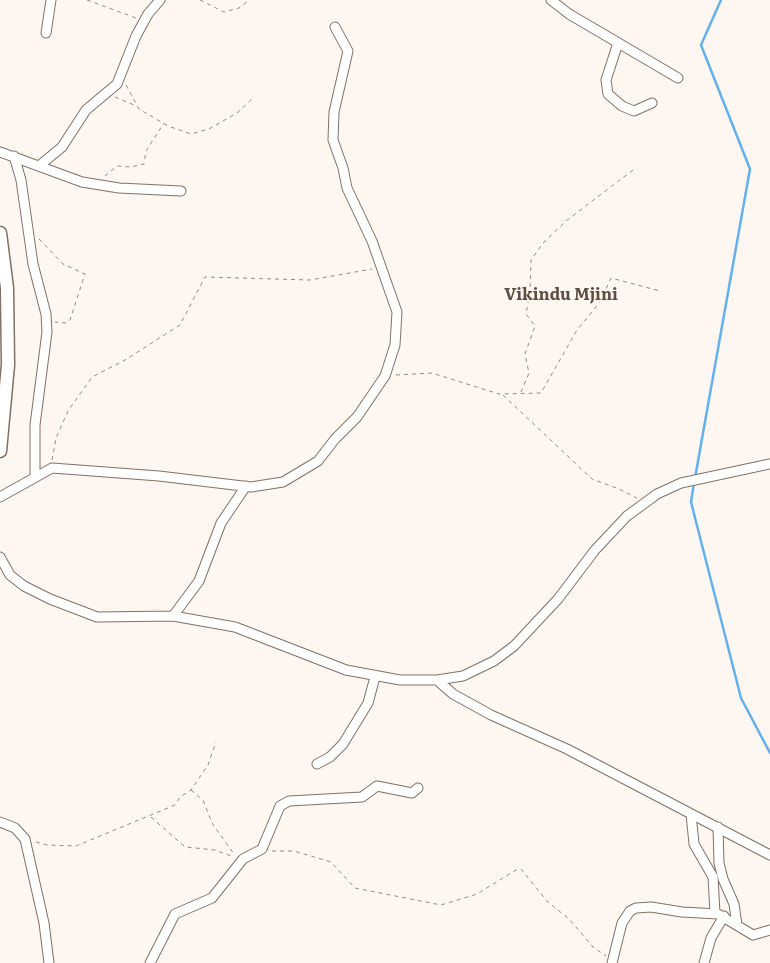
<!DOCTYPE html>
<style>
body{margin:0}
canvas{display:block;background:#fef7f1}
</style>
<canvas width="770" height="963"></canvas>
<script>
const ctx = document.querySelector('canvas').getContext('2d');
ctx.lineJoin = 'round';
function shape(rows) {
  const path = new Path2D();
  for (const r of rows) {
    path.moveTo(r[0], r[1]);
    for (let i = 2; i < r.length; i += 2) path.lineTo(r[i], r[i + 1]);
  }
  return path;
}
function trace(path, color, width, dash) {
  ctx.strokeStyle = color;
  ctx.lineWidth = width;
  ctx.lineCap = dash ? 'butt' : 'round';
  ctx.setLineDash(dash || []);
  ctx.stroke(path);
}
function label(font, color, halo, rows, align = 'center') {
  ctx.font = font + ' Literata,serif';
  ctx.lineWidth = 4.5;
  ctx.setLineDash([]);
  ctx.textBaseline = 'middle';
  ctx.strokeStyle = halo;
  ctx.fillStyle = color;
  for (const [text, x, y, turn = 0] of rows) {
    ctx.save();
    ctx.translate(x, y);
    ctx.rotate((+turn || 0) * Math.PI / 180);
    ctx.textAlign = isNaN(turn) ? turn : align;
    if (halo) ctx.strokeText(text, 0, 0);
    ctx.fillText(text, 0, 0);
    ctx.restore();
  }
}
trace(shape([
 [695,478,750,169,701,45,721,0],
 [694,483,691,502,741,698,770,753]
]), '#63b0ed', 2.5);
const minor = shape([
 [551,0,569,14,678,78],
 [46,33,51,0],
 [618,43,606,80,608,94,622,106,634,111,652,103],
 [0,152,82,182,119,188,181,191],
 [14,156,21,180,33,264,46,314,47,332,35,425,35,477],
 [39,166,62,147,86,110,117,84,136,36,148,14,160,0],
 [0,497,52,468,159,476,251,487,283,482,318,461,335,439,357,417,385,376,395,345,397,312,372,241,347,188,343,168,333,140,334,112,348,51,335,27],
 [0,557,10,575,24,586,50,599,97,617,173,616,235,627,346,670,400,680,437,680,463,676,494,661,514,646,558,599,595,550,627,516,657,494,681,483,770,464],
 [173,616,199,581,221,523,246,486],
 [437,680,453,694,491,715,567,749,770,855],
 [317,764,330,757,343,744,368,703,375,677],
 [691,814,694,844,713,877,715,913],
 [0,822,15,828,25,839,44,923,49,963],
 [718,827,719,863,723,879,734,904,737,925],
 [150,963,175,914,212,898,243,859,262,849,280,806,289,801,362,797,377,786,412,793,418,788],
 [612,963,622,923,630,911,636,908,651,907,682,912,718,914,753,935,770,930],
 [704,963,711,938,724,916]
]);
const highway = shape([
 [0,233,7,288,8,365,0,451]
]);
trace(minor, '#817166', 11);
trace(highway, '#817166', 15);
trace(shape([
 [87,0,136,18],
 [200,0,224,12,239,8,249,0],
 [126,85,139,109,168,126,191,134,209,129,237,113,252,99],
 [115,97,134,105],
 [105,176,117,166,131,167,144,164,146,151,164,123],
 [39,239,63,264,85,274,70,320,66,323,55,322],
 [396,375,432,373,499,394,541,393,577,330,600,302,611,278,660,291],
 [521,392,529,373,525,354,535,326,526,314,530,292,531,260,543,243,566,221,633,170],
 [503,395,592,479,619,489,637,498],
 [52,460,56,438,68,411,92,377,125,360,180,325,205,277,310,280,372,269],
 [191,790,203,800,212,823,234,854],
 [151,817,185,847,215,850,234,857],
 [36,842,47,845,76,846,175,805,180,797,191,790,208,765,216,742],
 [272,851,294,851,331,862,355,888,441,905,477,894,516,870,521,869,547,901,570,920,593,947,606,956]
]), '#918b85', 1, [4, 4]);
trace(minor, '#fff', 9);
trace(highway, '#fff', 12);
label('bold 16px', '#5d4d42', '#fef7f1', [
 ["Vikindu Mjini",561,295]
]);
</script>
